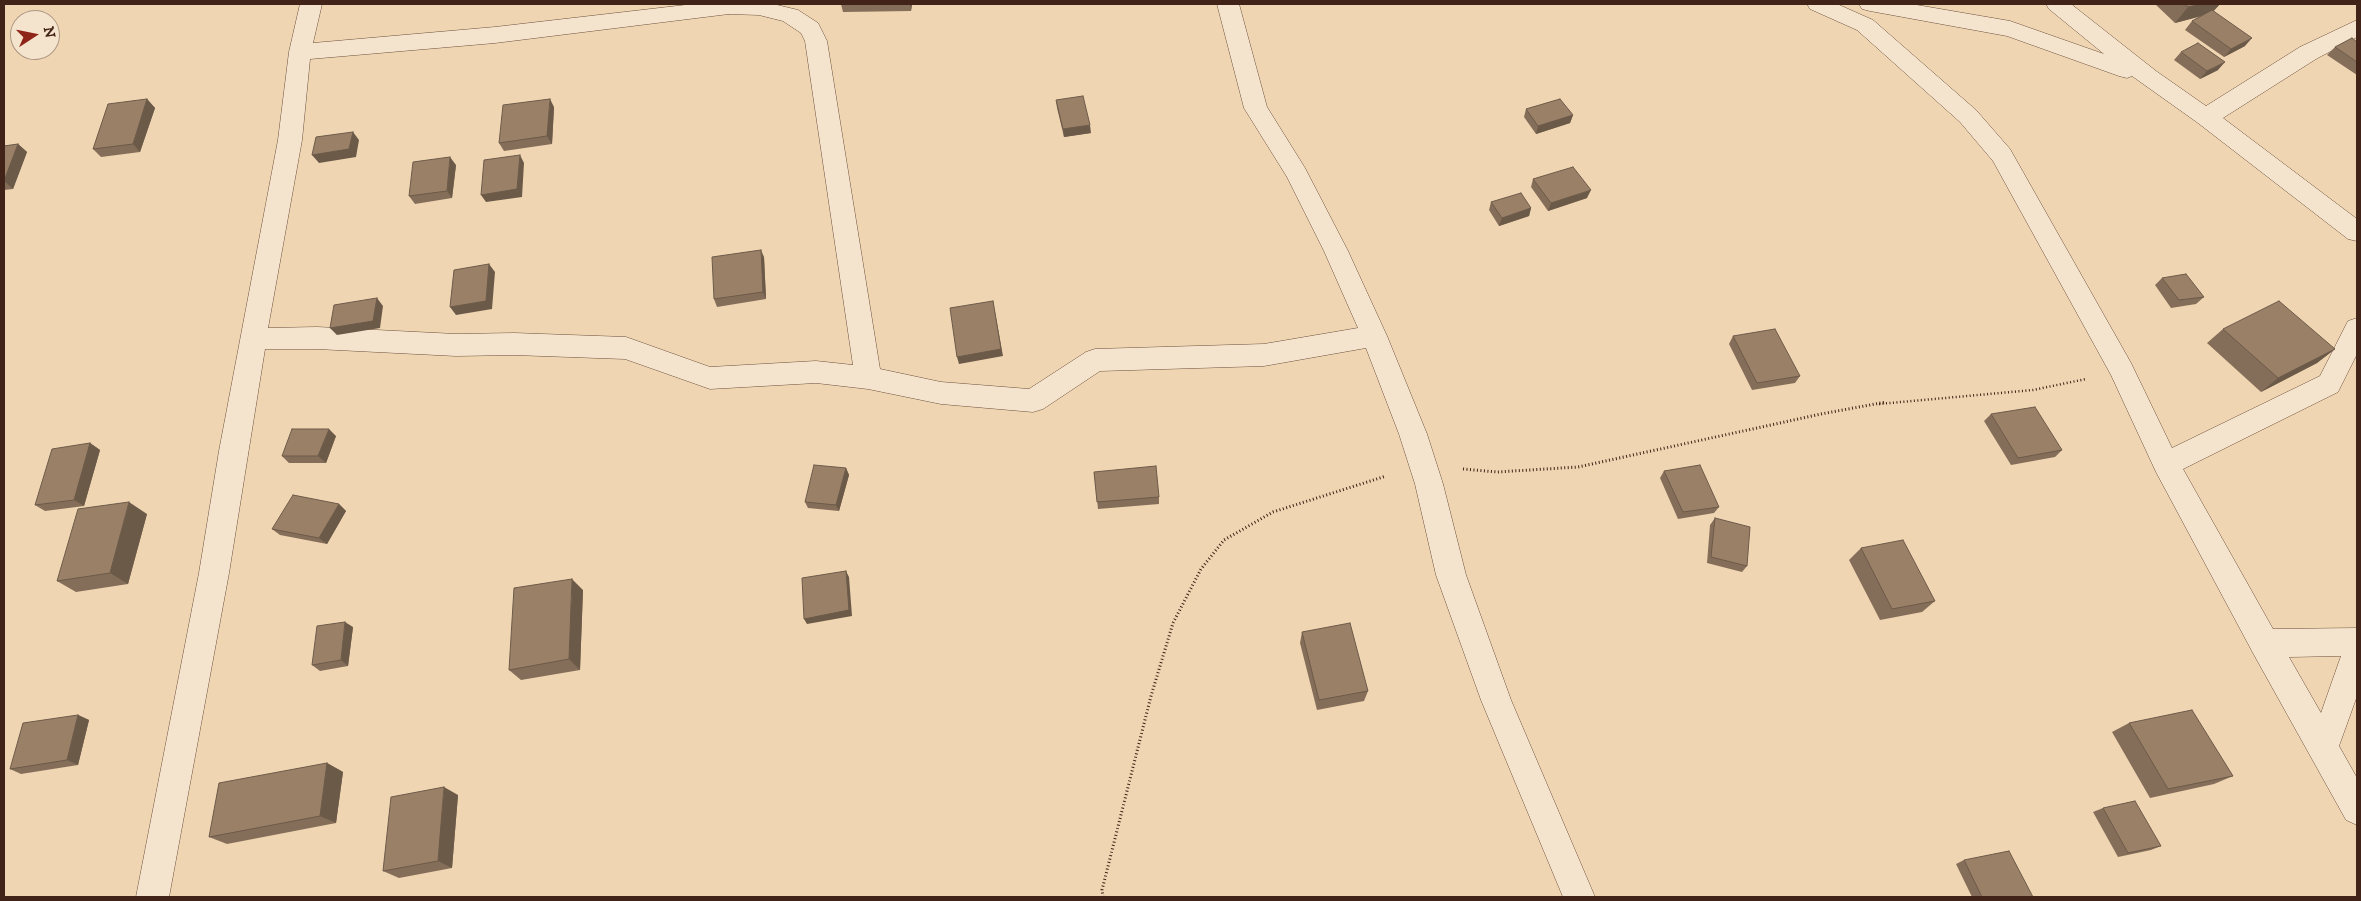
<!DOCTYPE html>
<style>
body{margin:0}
#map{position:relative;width:2361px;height:901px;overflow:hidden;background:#efd5b2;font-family:"IM FELL DW Pica",serif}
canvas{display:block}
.frame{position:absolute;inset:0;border:5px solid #412317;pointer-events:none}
.north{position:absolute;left:10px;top:10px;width:50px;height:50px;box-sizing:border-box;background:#f5e4cd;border:1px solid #ad9784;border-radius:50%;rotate:79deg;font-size:14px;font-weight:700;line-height:20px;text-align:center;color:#412317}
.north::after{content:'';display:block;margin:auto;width:18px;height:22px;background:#8f2418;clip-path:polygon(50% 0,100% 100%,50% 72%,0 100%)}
</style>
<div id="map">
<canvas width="2361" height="901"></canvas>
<div class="frame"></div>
<div class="north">N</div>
</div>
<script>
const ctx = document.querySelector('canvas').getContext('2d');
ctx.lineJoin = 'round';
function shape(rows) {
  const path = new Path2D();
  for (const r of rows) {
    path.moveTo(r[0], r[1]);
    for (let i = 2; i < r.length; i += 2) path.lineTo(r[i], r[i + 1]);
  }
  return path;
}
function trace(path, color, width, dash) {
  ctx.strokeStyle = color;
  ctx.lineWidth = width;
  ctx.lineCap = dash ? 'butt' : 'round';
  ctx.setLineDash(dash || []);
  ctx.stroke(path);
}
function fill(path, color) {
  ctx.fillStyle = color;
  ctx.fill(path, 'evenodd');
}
const minor = shape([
 [300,4,322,4,313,43,495,27,694,4,773,4,798,10,818,23,827,41,880,369,941,382,1029,389,1086,352,1095,349,1264,344,1358,328,1324,251,1287,177,1244,108,1217,4,1239,4,1267,107,1305,168,1348,251,1387,336,1427,434,1443,484,1466,575,1511,700,1595,897,1563,897,1481,700,1436,575,1415,484,1399,434,1366,348,1264,366,1100,371,1043,409,1033,412,941,404,868,389,816,383,710,389,625,359,514,355,456,356,317,349,265,349,229,573,169,897,136,897,199,573,219,451,278,140,289,52,300,4],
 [729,14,759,15,783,21,801,33,805,41,853,365,816,361,710,367,626,337,514,333,456,334,317,327,268,328,302,140,310,59,495,43,729,14],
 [1807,4,1837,4,1873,20,1976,110,2010,149,2131,363,2172,448,2320,376,2348,321,2357,318,2357,354,2338,392,2183,469,2273,629,2357,628,2357,696,2339,746,2357,778,2357,825,2346,820,2253,653,2156,472,2111,375,1993,161,1960,122,1857,30,1810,9,1807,4],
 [2341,656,2321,713,2289,657,2341,656],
 [1859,4,1911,4,2010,21,2104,54,2049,9,2046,4,2071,4,2156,71,2206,106,2300,47,2357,20,2357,37,2316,59,2223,118,2357,219,2357,241,2348,239,2198,123,2132,76,2127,78,2119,76,2007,36,1870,11,1862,9,1859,4]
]);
trace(minor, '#6c503e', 1);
trace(shape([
 [1879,404,2033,390,2086,379]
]), '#412317', 2.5, [1, 2.5]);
trace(shape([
 [1463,469,1497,472,1578,467,1821,414,1886,402],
 [1103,897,1102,890,1151,696,1173,623,1201,569,1224,540,1273,512,1386,476]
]), '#412317', 3, [1, 2.5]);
fill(minor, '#f5e4cd');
fill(shape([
 [841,4,912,4,911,11,843,12],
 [2155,4,2220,4,2213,11,2245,46,2224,57,2185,30,2192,21,2202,16,2175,23],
 [2357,42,2357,75,2327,55,2335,47],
 [2181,52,2218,70,2200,79,2174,60],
 [147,99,155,108,140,152,101,157,93,149],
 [1056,100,1091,133,1064,137,1057,108],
 [554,107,552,144,504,151,499,143],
 [1526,109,1573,115,1570,123,1536,134,1524,117],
 [18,144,27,152,13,189,4,190,4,146],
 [456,165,452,198,415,204,409,196],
 [1533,179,1587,198,1548,211,1531,187],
 [1491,202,1531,208,1529,216,1499,226,1489,210],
 [764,257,766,299,717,307,714,299],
 [2162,278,2204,297,2196,304,2171,308,2155,285],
 [2223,329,2335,349,2317,363,2261,392,2207,343],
 [1733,336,1800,376,1795,383,1752,390,1729,344],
 [1991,414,2062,450,2055,457,2011,465,1984,421],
 [336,436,326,463,289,463,282,456],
 [90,443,100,450,84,506,45,511,35,505],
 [846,468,849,475,839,511,808,508,805,502],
 [1664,471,1719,507,1714,513,1678,519,1660,478],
 [1094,472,1159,497,1159,504,1098,509],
 [339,504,346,511,327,544,280,535,272,529],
 [147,514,128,584,76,592,57,581],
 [1715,518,1747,566,1742,572,1707,563,1710,525],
 [1861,548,1935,601,1922,612,1880,620,1849,560],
 [583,590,580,670,521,680,509,670],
 [353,627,348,666,320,671,312,665],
 [1302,632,1368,691,1364,701,1317,710,1300,643],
 [78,715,89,720,78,765,21,774,10,769],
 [2129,723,2233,776,2214,784,2150,798,2112,732],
 [327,763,343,772,336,823,227,844,209,837],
 [458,795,452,868,399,878,383,871],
 [2103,808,2161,846,2151,850,2118,857,2093,812],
 [1964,860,2033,897,1972,897,1956,864]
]), '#856e59');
fill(shape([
 [910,4,912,4,911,11],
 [2202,4,2220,4,2212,13,2175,23,2188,7],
 [2252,38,2245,46,2224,57,2231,49],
 [2225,62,2218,70,2200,79,2207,71],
 [147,99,155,108,140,152,133,144],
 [550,99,554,107,552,144,547,136],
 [1573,115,1570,123,1536,134,1538,126],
 [1090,125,1091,133,1064,137,1063,129],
 [353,132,359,140,356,157,319,163,312,155],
 [18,144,27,152,13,189,4,181],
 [520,155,524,163,522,197,486,202,481,195],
 [450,157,456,165,452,198,447,191],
 [1591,190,1587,198,1548,211,1551,203],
 [1531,208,1529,216,1499,226,1502,218],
 [761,250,764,257,766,299,763,292],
 [489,264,495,272,492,309,456,315,450,307],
 [377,298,383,306,380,328,337,335,330,328],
 [993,301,1003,356,959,364,957,357],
 [2335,349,2317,363,2261,392,2278,378],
 [329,429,336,436,326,463,318,456],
 [90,443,100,450,84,506,74,500],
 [846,468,849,475,839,511,836,505],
 [129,502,147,514,128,584,110,573],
 [339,504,346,511,327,544,319,538],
 [846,571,849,577,852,616,807,624,804,619],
 [572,579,583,590,580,670,569,659],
 [345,622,353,627,348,666,341,660],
 [78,715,89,720,78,765,67,760],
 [327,763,343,772,336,823,320,816],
 [444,787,458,795,452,868,438,861]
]), '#6c5a49');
const building = shape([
 [2184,4,2202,4,2188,7,2184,4],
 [2212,10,2252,38,2231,49,2192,21,2212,10],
 [2352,38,2357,42,2357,62,2335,47,2352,38],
 [2198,43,2225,62,2207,71,2181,52,2198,43],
 [1083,96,1090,125,1063,129,1056,100,1083,96],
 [147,99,133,144,93,149,108,104,147,99],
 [550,99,547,136,499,143,503,105,550,99],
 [1560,99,1573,115,1538,126,1526,109,1560,99],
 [353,132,349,149,312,155,316,137,353,132],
 [18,144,4,181,4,146,18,144],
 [520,155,517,189,481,195,484,160,520,155],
 [450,157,447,191,409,196,413,162,450,157],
 [1573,167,1591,190,1551,203,1533,179,1573,167],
 [1521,193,1531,208,1502,218,1491,202,1521,193],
 [761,250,763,292,714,299,712,257,761,250],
 [489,264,486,301,450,307,454,270,489,264],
 [2186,274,2204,297,2179,300,2162,278,2186,274],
 [377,298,373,321,330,328,334,305,377,298],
 [993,301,1001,349,957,357,950,308,993,301],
 [2279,301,2335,349,2278,378,2223,329,2279,301],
 [1775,329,1800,376,1757,383,1733,336,1775,329],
 [2035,407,2062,450,2018,458,1991,414,2035,407],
 [292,429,329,429,318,456,282,456,292,429],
 [90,443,74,500,35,505,52,449,90,443],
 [814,465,846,468,836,505,805,502,814,465],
 [1700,465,1719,507,1683,512,1664,471,1700,465],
 [1156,466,1159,497,1097,502,1094,472,1156,466],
 [293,495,339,504,319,538,272,529,293,495],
 [129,502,110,573,57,581,78,509,129,502],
 [1715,518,1750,527,1747,566,1711,557,1715,518],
 [1903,540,1935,601,1892,609,1861,548,1903,540],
 [846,571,849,610,804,619,802,578,846,571],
 [572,579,569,659,509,670,514,588,572,579],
 [345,622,341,660,312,665,317,626,345,622],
 [1350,623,1368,691,1319,700,1302,632,1350,623],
 [2192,710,2233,776,2168,789,2129,723,2192,710],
 [78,715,67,760,10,769,23,723,78,715],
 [327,763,320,816,209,837,219,783,327,763],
 [444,787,438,861,383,871,391,797,444,787],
 [2135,801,2161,846,2128,853,2103,808,2135,801],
 [2009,851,2033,897,1982,897,1964,860,2009,851]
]);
fill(building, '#9b8068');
trace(building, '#6c5a49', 1);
</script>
